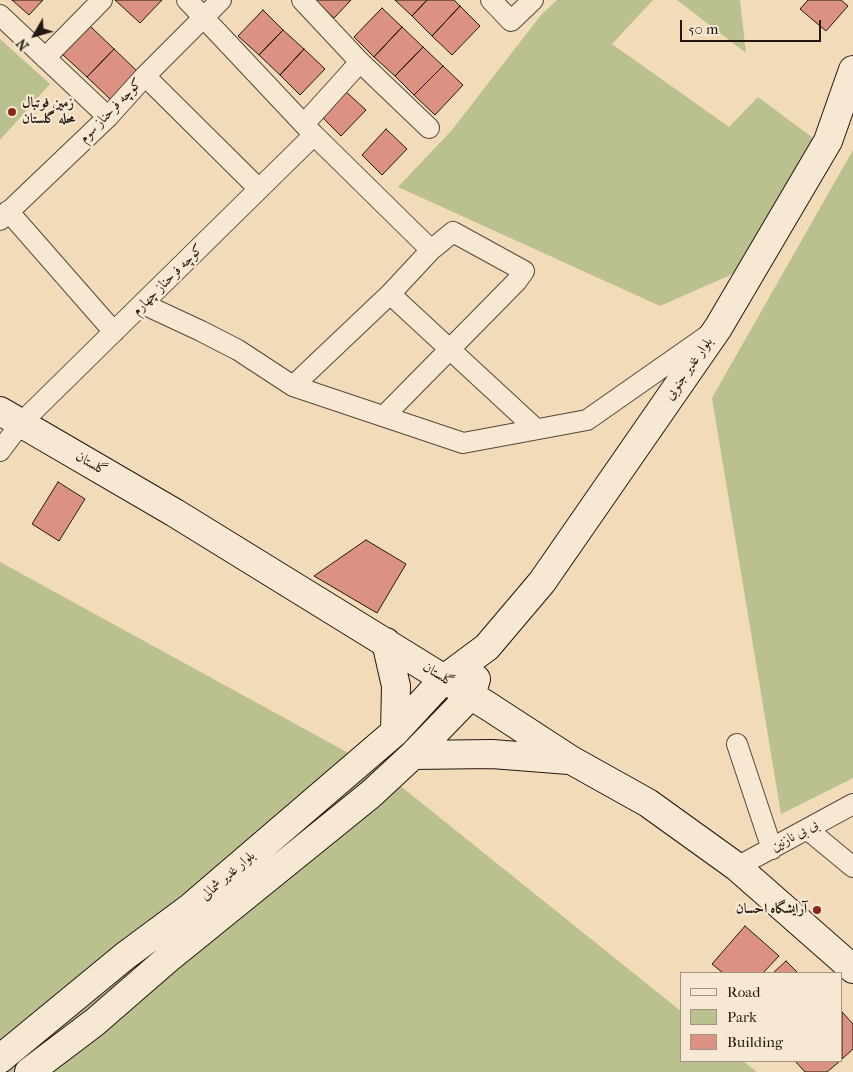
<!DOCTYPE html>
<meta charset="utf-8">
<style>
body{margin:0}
#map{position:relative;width:853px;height:1072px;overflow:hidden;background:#f1dbb9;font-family:"IM FELL French Canon",serif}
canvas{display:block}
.legend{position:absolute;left:680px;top:972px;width:162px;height:90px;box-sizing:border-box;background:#f6e8d2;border:1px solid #a29485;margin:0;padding:6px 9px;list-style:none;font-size:15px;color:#241711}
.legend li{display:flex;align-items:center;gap:10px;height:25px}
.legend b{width:25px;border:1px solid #a29485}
.north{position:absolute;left:10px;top:10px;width:50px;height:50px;-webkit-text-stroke:4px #f6e8d2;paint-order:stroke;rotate:232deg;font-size:14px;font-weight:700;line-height:20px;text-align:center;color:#241711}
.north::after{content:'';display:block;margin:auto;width:18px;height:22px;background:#241711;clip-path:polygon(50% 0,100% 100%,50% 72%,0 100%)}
.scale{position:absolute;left:680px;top:20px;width:141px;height:22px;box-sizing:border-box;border:2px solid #241711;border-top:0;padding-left:6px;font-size:15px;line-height:18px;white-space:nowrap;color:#241711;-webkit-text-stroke:4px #f6e8d2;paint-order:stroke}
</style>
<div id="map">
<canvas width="853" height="1072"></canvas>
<ul class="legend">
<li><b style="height:6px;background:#f6e8d2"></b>Road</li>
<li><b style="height:14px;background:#bbc08f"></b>Park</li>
<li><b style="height:14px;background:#db9282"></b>Building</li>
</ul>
<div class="north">N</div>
<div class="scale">50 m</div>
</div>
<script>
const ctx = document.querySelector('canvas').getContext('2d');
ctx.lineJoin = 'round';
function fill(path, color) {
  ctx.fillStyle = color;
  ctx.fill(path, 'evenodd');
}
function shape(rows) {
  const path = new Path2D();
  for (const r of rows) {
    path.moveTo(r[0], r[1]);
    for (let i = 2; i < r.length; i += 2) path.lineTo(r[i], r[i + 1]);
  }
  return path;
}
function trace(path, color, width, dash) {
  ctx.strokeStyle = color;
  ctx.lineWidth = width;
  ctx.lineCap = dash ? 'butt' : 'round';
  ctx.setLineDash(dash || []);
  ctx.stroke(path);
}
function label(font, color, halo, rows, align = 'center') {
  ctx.font = font + ' "IM FELL French Canon",Amiri,serif';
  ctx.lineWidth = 4.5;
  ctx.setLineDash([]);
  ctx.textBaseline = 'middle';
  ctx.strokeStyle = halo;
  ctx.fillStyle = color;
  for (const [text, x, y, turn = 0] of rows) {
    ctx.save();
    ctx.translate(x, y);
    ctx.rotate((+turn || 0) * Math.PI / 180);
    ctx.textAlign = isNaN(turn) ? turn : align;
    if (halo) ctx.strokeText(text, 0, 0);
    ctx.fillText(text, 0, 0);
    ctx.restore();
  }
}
fill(shape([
 [557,0,653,0,612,44,729,127,758,97,813,138,735,273,660,306,398,187,452,130,541,15],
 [677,0,740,0,746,53],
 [0,39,50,84,0,140],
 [853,150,853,778,781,814,712,398],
 [0,562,383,772,682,1012,682,1061,743,1061,757,1072,0,1072]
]), '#bbc08f');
const building = shape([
 [12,0,43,0,29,15,12,0],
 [115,0,162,0,140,23,115,0],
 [315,0,351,0,334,18,315,0],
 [395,0,427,0,412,16,395,0],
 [427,0,454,0,460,6,432,36,412,16,427,0],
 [808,0,841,0,848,6,826,31,800,9,808,0],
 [460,6,480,26,452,55,432,36,460,6],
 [382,8,402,27,374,57,354,37,382,8],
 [263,10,283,30,259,55,238,36,263,10],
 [89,25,114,49,87,77,62,54,89,25],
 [402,27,423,47,395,76,374,57,402,27],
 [283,30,304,49,280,75,259,55,283,30],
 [423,47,443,66,414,95,395,76,423,47],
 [114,49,138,72,111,100,87,77,114,49],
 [304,49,325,69,300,95,280,75,304,49],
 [443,66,463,85,435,115,414,95,443,66],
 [345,91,366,110,341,136,321,116,345,91],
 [386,129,407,149,382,175,362,155,386,129],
 [58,482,85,499,59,541,32,524,58,482],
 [366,540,406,564,377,613,314,576,366,540],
 [745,926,779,956,763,973,723,973,712,964,745,926],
 [786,961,798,973,773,973,786,961],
 [842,1012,853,1024,853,1049,842,1059,842,1012],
 [795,1061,840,1061,827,1072,805,1072,795,1061]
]);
fill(building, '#db9282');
trace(building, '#241711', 1);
const minor = shape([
 [187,0,314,135,431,250],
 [302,0,360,62,429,128],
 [491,0,511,21,533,0],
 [0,15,108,117],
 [45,58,102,0],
 [145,76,259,189],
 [304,124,360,62],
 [8,211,114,332],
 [0,220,108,117,145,76,221,0],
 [390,294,536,429],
 [143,304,201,331,238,350,293,386,463,443,587,420,707,336],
 [293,386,390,294,431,250,453,232,524,271,516,282,384,416],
 [0,451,21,423,314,135],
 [737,744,772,849],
 [807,829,853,867],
 [737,867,853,804]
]);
const secondary = shape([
 [0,411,175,513,488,706,571,760,648,803,737,867,853,969],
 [386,642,396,686,395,732],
 [413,755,492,754,569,760],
 [0,1059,125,956,191,907,395,732,444,679,487,647,542,582,718,328,828,141,853,70],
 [29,1072,95,1022,171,956,371,794,413,755,471,695,476,679]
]);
trace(minor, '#57483b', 22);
trace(secondary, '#241711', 30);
trace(minor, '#f6e8d2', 20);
trace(secondary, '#f6e8d2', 28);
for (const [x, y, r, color] of [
 [12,112,5,"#8f2418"],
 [817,910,5,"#8f2418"]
]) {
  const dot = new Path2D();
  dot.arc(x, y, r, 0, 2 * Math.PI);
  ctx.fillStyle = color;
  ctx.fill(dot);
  trace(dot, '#f6e8d2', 2);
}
label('bold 14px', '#241711', '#f6e8d2', [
 ["زمین فوتبال",22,104],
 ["محله گلستان",22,120],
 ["آرایشگاه احسان",807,910,"right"]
], 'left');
label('14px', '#241711', '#f6e8d2', [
 ["کوچه فرحناز سوم",111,111,-46],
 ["کوچه فرحناز چهارم",168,280,-45],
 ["بلوار غدیر جنوبی",689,369,-55],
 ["گلستان",91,464,30],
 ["گلستان",438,675,32],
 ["بی بی نازنین",795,836,-29],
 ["بلوار غدیر شمالی",228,876,-41]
]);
</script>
